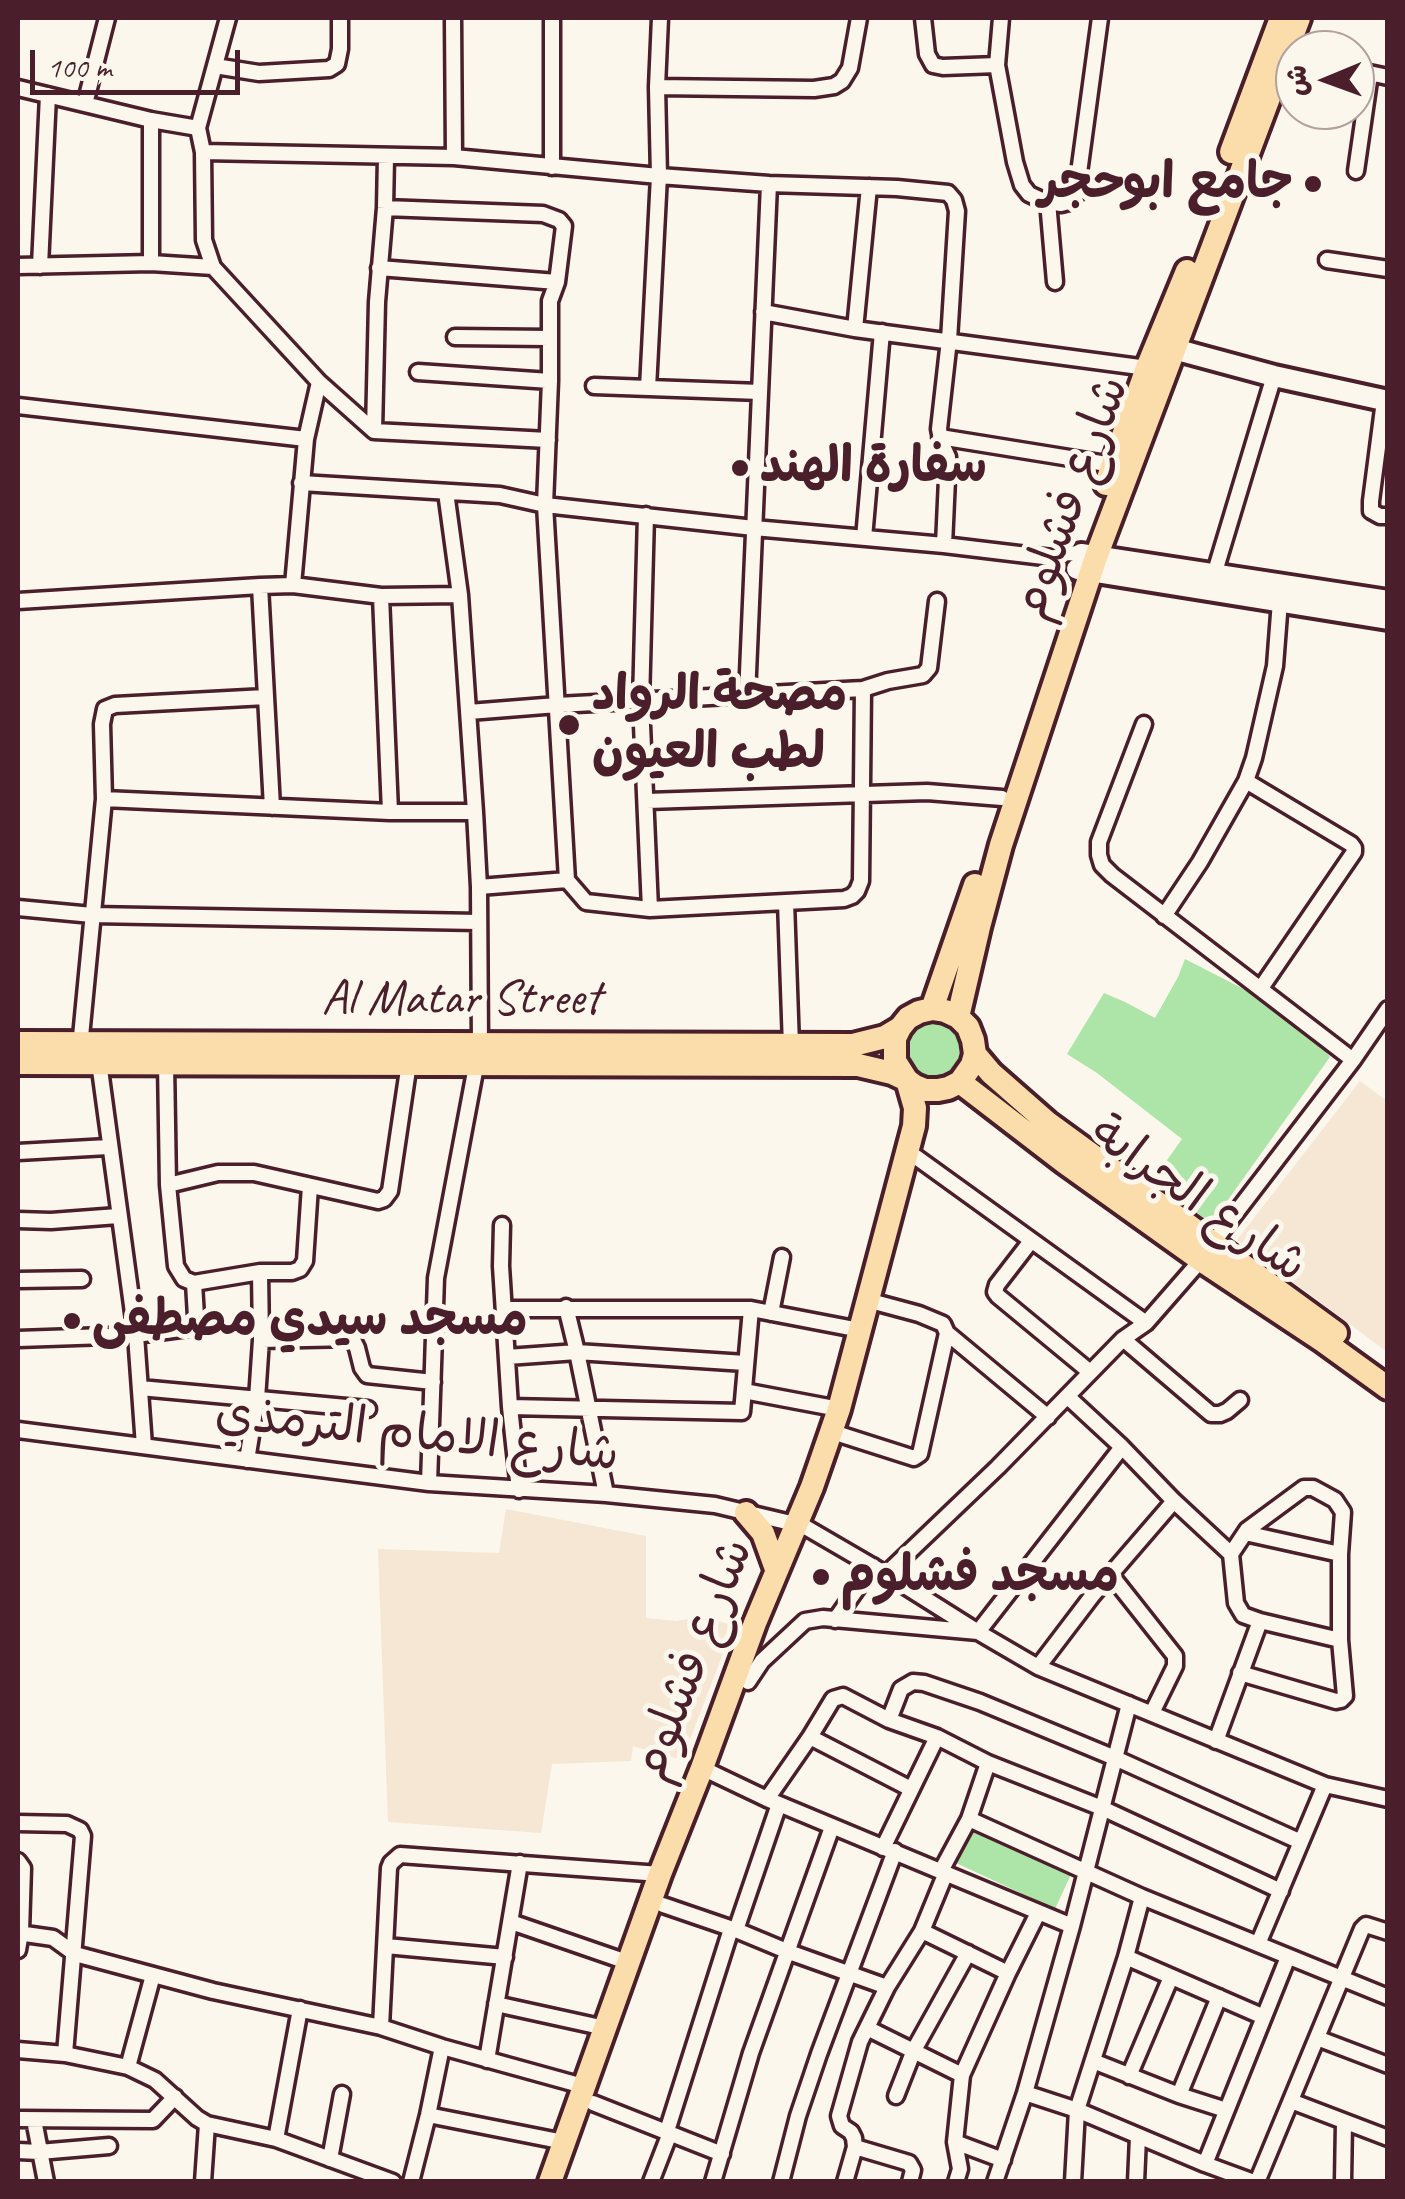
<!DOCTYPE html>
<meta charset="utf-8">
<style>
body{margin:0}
#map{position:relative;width:1405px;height:2199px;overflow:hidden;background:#fbf7ec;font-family:Caveat,"Playpen Sans Arabic",sans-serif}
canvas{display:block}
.frame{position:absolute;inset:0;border:20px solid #4a1f2b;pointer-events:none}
.north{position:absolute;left:1275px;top:30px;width:100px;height:100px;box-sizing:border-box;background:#fbf7ec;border:2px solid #b4a19f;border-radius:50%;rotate:269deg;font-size:28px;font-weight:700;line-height:40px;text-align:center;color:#4a1f2b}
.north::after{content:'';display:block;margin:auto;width:35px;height:45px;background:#4a1f2b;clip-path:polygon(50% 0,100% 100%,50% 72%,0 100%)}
.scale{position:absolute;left:30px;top:50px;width:210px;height:45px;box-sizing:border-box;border:5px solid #4a1f2b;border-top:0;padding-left:12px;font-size:30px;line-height:35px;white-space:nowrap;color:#4a1f2b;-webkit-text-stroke:8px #fbf7ec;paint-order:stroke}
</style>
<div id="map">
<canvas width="1405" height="2199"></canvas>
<div class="frame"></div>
<div class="north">ش</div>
<div class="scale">100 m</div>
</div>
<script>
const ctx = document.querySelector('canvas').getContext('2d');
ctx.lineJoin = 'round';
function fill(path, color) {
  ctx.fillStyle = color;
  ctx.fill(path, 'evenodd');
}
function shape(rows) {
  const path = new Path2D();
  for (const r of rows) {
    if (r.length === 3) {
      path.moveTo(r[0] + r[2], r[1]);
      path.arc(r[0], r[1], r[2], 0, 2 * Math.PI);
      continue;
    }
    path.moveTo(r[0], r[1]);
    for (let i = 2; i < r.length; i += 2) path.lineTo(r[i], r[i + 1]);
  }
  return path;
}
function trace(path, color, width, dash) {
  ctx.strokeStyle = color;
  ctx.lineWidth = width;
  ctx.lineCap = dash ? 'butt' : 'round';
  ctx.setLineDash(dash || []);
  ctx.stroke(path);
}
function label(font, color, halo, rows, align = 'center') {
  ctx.font = font + ' Caveat,"Playpen Sans Arabic",sans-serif';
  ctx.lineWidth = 10;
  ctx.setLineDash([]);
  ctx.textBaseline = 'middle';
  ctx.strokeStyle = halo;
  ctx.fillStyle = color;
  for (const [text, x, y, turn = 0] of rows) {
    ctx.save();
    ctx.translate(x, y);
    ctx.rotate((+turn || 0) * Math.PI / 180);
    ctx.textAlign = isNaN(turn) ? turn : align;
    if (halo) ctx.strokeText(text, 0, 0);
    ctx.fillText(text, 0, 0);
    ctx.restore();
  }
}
fill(shape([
 [1360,1081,1387,1101,1387,1352,1237,1240],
 [506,1509,646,1536,646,1618,676,1621,700,1617,734,1625,682,1760,633,1746,631,1761,552,1764,541,1833,388,1822,378,1549,499,1553]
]), '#f6e6d4');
fill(shape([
 [1185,959,1298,1017,1330,1057,1215,1218,1204,1218,1153,1180,1182,1139,1097,1073,1067,1054,1104,993,1125,1002,1155,1018,1178,977],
 [936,1050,28],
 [972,1823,1073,1870,1055,1909,954,1862]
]), '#ade4a7');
const street = shape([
 [228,18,198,128,203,152,204,240,213,267,319,382,374,431,548,440],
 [453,18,454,157],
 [552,18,552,167],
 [923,18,927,54,933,65,943,67,997,65],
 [1001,18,997,65,1015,162,1022,185,1029,194,1044,201,1061,204,1069,202,1076,195,1100,18],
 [215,66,259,73,329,69,337,64,340,49,340,18],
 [1355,70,1388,77],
 [657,87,814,89,834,86,842,81,850,68,859,18],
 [18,88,151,120,198,128],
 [85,104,107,18],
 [203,152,454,157,659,176,769,184,897,188,948,193,954,200,957,211,949,340,939,429,942,444,948,457,944,545],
 [1356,171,1370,74],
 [1048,202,1055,282],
 [385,208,543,214,559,220,564,226,557,282,550,301,550,381,545,505,567,880],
 [1327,260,1388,269],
 [151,263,151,120],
 [18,266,151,263,213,267],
 [40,266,48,95],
 [379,268,557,282],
 [763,312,855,329,1147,368],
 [855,329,869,187],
 [455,337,549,338],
 [418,372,550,381],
 [594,386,760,392],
 [648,388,659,176,657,87,660,18],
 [1384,401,1371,501,1371,511,1380,516,1388,516],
 [18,406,306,439],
 [374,431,377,302,385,208,386,157],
 [940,437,1113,465],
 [301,483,500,495,545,505,754,528,944,545,1052,558,1066,553,1081,554],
 [646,515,641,702,650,909],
 [864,538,882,332],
 [1214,575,1274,376],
 [293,585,306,439,319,382],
 [260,586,272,807],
 [381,596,390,812],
 [18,601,260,586,293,585,381,596,460,595],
 [747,696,769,184],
 [469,712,557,705,863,689,888,681,923,675,929,668,937,601],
 [1144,724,1099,842,1099,855,1102,865,1112,875,1353,1060],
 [1246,781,1351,844,1354,848,1354,852,1261,988],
 [104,799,390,812,475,812],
 [647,801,927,792,1002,798],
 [479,887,567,880,586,902,650,909,844,899,852,896,857,891,861,881,863,689],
 [786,902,791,1046],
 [18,908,92,915,478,922],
 [1164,916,1200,862,1246,781,1254,758,1275,666,1280,601],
 [80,1047,104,799,102,724,105,709,115,705,266,697],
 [99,1062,136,1335,144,1446],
 [166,1063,168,1185,176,1266,184,1279,194,1283,260,1272,292,1272,300,1269,305,1261,310,1186],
 [18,1152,108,1147],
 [916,1157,1146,1323],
 [168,1185,218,1173,254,1173,378,1201,384,1199,390,1191,409,1063],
 [18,1220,51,1221,118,1216],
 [502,1225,501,1266,510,1407,519,1490],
 [1031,1241,997,1285,995,1292,998,1296,1090,1372],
 [1212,1244,1353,1060,1388,1009],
 [18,1280,82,1279],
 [566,1307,577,1352,606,1494],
 [504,1309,751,1309,860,1330],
 [771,1313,782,1257],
 [947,1333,1048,1417],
 [18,1339,136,1335,188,1328,196,1317,194,1283],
 [1123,1339,1211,1414,1220,1414,1227,1411,1240,1400],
 [261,1340,352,1338,357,1348,362,1368,367,1375,433,1382],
 [507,1357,577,1352,745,1363],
 [140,1388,368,1409],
 [744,1391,839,1409],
 [1068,1397,1122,1447,1174,1501,1231,1554],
 [510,1407,742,1412,751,1309],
 [18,1430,429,1483,606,1494,715,1505,795,1524,807,1528,886,1574,978,1632,1038,1667,1325,1785,1388,1799],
 [842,1435,914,1458,920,1454,947,1333,943,1324,919,1314,878,1303],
 [247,1460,257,1399,261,1340,260,1272],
 [429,1483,436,1278,480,1045,479,887,475,812,460,595,446,492],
 [1245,1533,1340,1554],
 [886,1574,998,1467,1123,1339,1146,1323,1201,1260],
 [1111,1575,1175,1656,1175,1666,1152,1713],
 [835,1620,873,1566],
 [1038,1667,1092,1596,1174,1501],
 [1240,1673,1336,1701,1341,1700,1345,1696,1340,1640,1340,1554,1343,1512,1335,1500,1313,1488,1304,1488,1247,1530,1231,1554,1236,1603,1243,1615,1260,1621,1340,1640],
 [748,1682,762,1661,805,1621,823,1618,978,1632,1122,1447],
 [889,1720,901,1689,913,1682,924,1683,980,1702,1115,1758,1301,1842],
 [810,1737,911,1789],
 [1216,1741,1260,1621],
 [702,1768,767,1799,1072,1926],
 [767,1799,810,1737,833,1699,843,1696,889,1720,937,1737,988,1763,1102,1808,1281,1891],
 [969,1819,1142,1897,1388,1997],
 [18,1823,67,1824,80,1830,83,1836,65,2054],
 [883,1848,937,1737],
 [18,1861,23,1868,21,1932,18,1950],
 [941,1871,969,1819,988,1763],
 [663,1905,736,1930,789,1952,887,1987],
 [511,1922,627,1962],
 [736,1930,779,1804],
 [922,1931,1008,1973],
 [18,1933,53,1938,75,1954,213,1991,381,2027,442,2047,583,2086],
 [1258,1944,1325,1785],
 [386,1946,505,1957],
 [1126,1957,1264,2017],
 [496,2004,605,2028],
 [381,2027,389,1868,391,1863,400,1855,660,1874],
 [867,2028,962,2075],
 [1317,2038,1388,2065],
 [18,2050,65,2054,128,2067,155,2080,197,2118,207,2124,276,2139,393,2182],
 [487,2060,520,1863],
 [1093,2061,1179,2095,1226,2110],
 [128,2067,153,1975],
 [1129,2076,1171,1977],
 [1025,2093,1077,2110,1205,2164,1254,2182],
 [1179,2095,1219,1997],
 [896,2096,914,2050,968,1953],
 [1291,2101,1388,2138],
 [593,2103,722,2154],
 [428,2115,564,2142],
 [18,2119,153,2120,175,2097],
 [34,2120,46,2182],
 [667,2131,731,1929],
 [276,2139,300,2009],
 [955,2142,1003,2160],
 [855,2147,909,2163,913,2170,910,2182],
 [18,2151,39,2152,109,2146],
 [330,2159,342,2094],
 [1205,2164,1288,1957],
 [203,2182,207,2124],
 [411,2182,428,2115,442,2047],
 [651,2182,670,2133],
 [713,2182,751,2053,832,1827],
 [781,2182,798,2116,819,2054,895,1851],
 [845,2182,855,2147,854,2138,851,2132,842,2126,839,2116,860,2042,887,1987,922,1931,945,1875],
 [956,2182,960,2169,955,2142,962,2075,1008,1973,1038,1913],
 [995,2182,1025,2093,1072,1926,1129,1704],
 [1073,2182,1077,2110,1126,1957,1142,1897],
 [1136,2182,1138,2137],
 [1257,2182,1362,1929,1366,1925,1388,1932],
 [1343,2182,1344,2122]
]);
const secondary = shape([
 [1174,349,1274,376,1388,401],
 [1081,554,1388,601],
 [1077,569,1388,619]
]);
const primary = shape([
 [1231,152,1281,18],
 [1106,484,1147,368,1187,271],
 [932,1009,975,885],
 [958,1017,979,927,1001,845,1096,557,1299,18],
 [18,1043,853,1045,885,1037,900,1028],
 [975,1054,991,1073,1048,1123,1336,1333],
 [18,1063,858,1065,892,1073,907,1080,915,1086,925,1090,938,1090,948,1088,960,1082,972,1065,975,1054,973,1040,968,1027,958,1017,945,1011,932,1009,919,1012,908,1018,900,1028,895,1038,895,1061,907,1080,915,1108,914,1126,839,1409,812,1487,755,1623,702,1768,660,1874,550,2182],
 [960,1082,1064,1162,1201,1260,1323,1341,1388,1388],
 [746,1513,763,1533,776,1569]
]);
trace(street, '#4a1f2b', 21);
trace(secondary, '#4a1f2b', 28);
trace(primary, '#4a1f2b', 30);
trace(street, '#fbf7ec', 14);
trace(secondary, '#fbf7ec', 20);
trace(primary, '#fbddab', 22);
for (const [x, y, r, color] of [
 [1313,184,10,"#4a1f2b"],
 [740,468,10,"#4a1f2b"],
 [569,725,12,"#4a1f2b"],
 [72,1321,10,"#4a1f2b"],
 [821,1577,10,"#4a1f2b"]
]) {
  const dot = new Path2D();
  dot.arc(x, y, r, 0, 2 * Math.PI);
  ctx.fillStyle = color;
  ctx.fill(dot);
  trace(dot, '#fbf7ec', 4);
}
label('bold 50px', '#4a1f2b', '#fbf7ec', [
 ["جامع ابوحجر",1293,184,"right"],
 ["سفارة الهند",760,468],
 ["مصحة الرواد",592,696],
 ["لطب العيون",592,754],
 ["مسجد سيدي مصطفى",92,1321],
 ["مسجد فشلوم",841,1577]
], 'left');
label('50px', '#4a1f2b', '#fbf7ec', [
 ["شارع فشلوم",1072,498,-70],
 ["Al Matar Street",461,1000],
 ["شارع الجرابة",1198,1200,35],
 ["شارع الامام الترمذي",417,1435,6],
 ["شارع فشلوم",694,1660,-69]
]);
</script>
